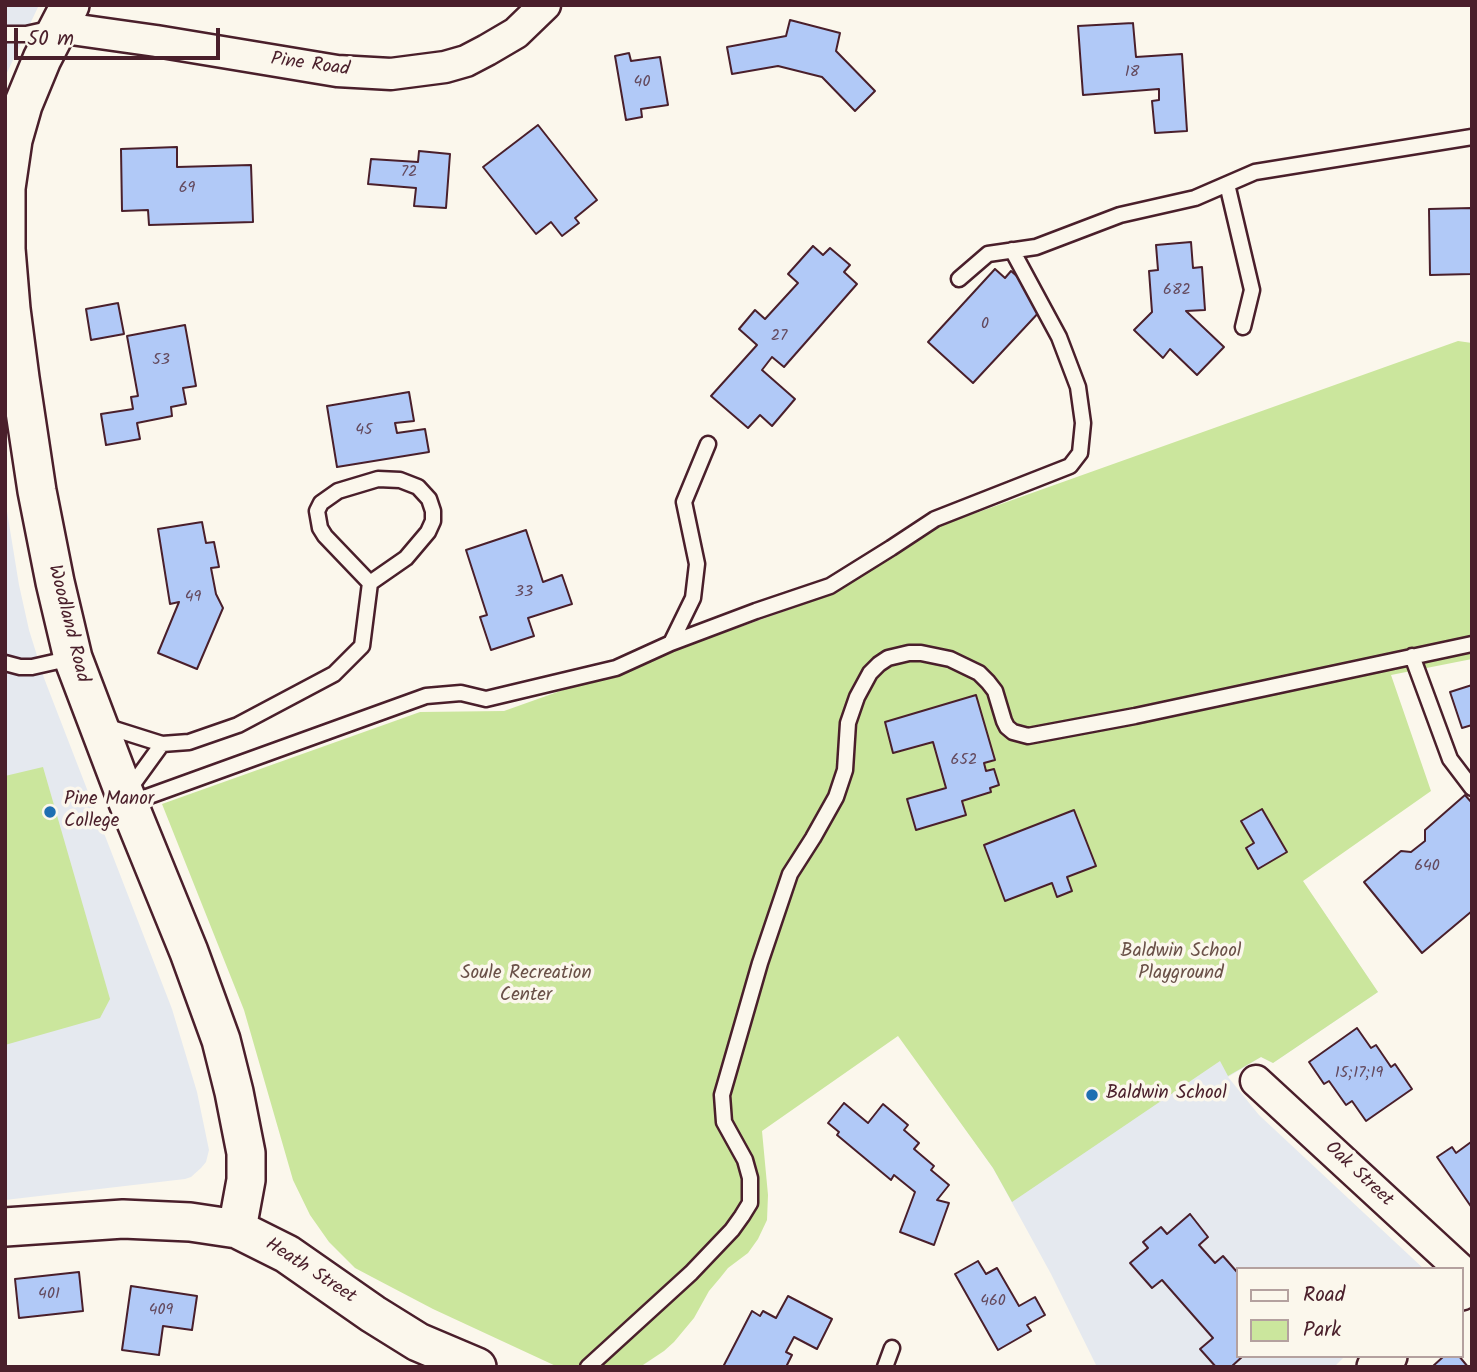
<!DOCTYPE html>
<style>
body{margin:0}
#map{position:relative;width:1477px;height:1372px;overflow:hidden;background:#fbf7ec;font-family:Kalam,sans-serif}
canvas{display:block}
.frame{position:absolute;inset:0;border:7px solid #4a1f2b;pointer-events:none}
.legend{position:absolute;left:1236px;top:1267px;width:228px;height:91px;box-sizing:border-box;background:#fbf7ec;border:2px solid #b4a19f;margin:0;padding:9px 12px;list-style:none;font-size:21px;color:#4a1f2b}
.legend li{display:flex;align-items:center;gap:14px;height:35px}
.legend b{width:35px;border:2px solid #b4a19f}
.scale{position:absolute;left:14px;top:28px;width:206px;height:32px;box-sizing:border-box;border:4px solid #4a1f2b;border-top:0;padding-left:9px;font-size:21px;line-height:24px;white-space:nowrap;color:#4a1f2b;-webkit-text-stroke:5px #fbf7ec;paint-order:stroke}
</style>
<div id="map">
<canvas width="1477" height="1372"></canvas>
<div class="frame"></div>
<ul class="legend">
<li><b style="height:9px;background:#fbf7ec"></b>Road</li>
<li><b style="height:19px;background:#cbe69d"></b>Park</li>
</ul>
<div class="scale">50 m</div>
</div>
<script>
const ctx = document.querySelector('canvas').getContext('2d');
ctx.lineJoin = 'round';
function fill(path, color) {
  ctx.fillStyle = color;
  ctx.fill(path, 'evenodd');
}
function shape(rows) {
  const path = new Path2D();
  for (const r of rows) {
    path.moveTo(r[0], r[1]);
    for (let i = 2; i < r.length; i += 2) path.lineTo(r[i], r[i + 1]);
  }
  return path;
}
function trace(path, color, width, dash) {
  ctx.strokeStyle = color;
  ctx.lineWidth = width;
  ctx.lineCap = dash ? 'butt' : 'round';
  ctx.setLineDash(dash || []);
  ctx.stroke(path);
}
function label(font, color, halo, rows, align = 'center') {
  ctx.font = font + ' Kalam,sans-serif';
  ctx.lineWidth = 7;
  ctx.setLineDash([]);
  ctx.textBaseline = 'middle';
  ctx.strokeStyle = halo;
  ctx.fillStyle = color;
  for (const [text, x, y, turn = 0] of rows) {
    ctx.save();
    ctx.translate(x, y);
    ctx.rotate((+turn || 0) * Math.PI / 180);
    ctx.textAlign = isNaN(turn) ? turn : align;
    if (halo) ctx.strokeText(text, 0, 0);
    ctx.fillText(text, 0, 0);
    ctx.restore();
  }
}
fill(shape([
 [5,5,39,5,5,77],
 [5,499,19,585,29,630,44,678,172,1009,197,1092,209,1150,206,1162,201,1168,191,1177,185,1179,5,1200],
 [1287,858,1378,992,1273,1063,1261,1057,1228,1077,1259,1115,1424,1269,1237,1269,1237,1356,1345,1356,1334,1367,1097,1367,1051,1274,993,1168,899,1036]
]), '#e5e9ef');
fill(shape([
 [1458,341,1472,343,1472,659,1391,675,1431,791,1303,881,1378,992,1273,1063,1261,1057,1228,1076,1220,1061,1012,1202,993,1168,898,1036,762,1131,768,1195,767,1220,758,1239,748,1253,728,1268,720,1278,709,1291,694,1318,674,1342,664,1351,640,1367,558,1367,433,1309,372,1277,355,1268,329,1242,310,1215,293,1180,244,1010,162,804,420,712,504,711,830,595,917,534],
 [43,767,110,999,100,1018,5,1045,5,776]
]), '#cbe69d');
const building = shape([
 [790,20,840,33,836,51,875,91,855,111,822,77,778,66,732,74,727,47,786,36,790,20],
 [1133,23,1136,57,1182,54,1187,131,1155,133,1152,101,1159,100,1159,89,1083,95,1078,26,1133,23],
 [629,53,631,61,660,57,668,105,641,109,642,117,626,120,615,56,629,53],
 [538,125,597,200,575,218,579,223,562,236,551,222,536,234,483,167,538,125],
 [177,147,177,167,251,165,253,222,149,225,148,210,122,211,121,149,177,147],
 [419,151,450,154,446,208,414,206,416,188,368,184,371,159,418,162,419,151],
 [1472,208,1472,274,1430,275,1429,209,1472,208],
 [1191,242,1193,268,1202,267,1205,310,1186,311,1224,347,1197,375,1170,349,1163,358,1134,330,1152,312,1149,271,1158,270,1156,245,1191,242],
 [813,246,823,255,830,248,850,265,844,272,857,284,784,367,772,357,762,370,795,399,772,426,760,415,748,428,711,396,757,345,739,329,755,310,765,319,798,283,788,274,813,246],
 [995,269,1005,278,1011,271,1033,290,1028,296,1042,309,973,383,928,342,995,269],
 [118,303,124,334,91,340,86,309,118,303],
 [185,325,196,386,183,388,186,404,171,407,172,416,137,423,140,439,106,445,101,414,133,409,131,397,138,396,127,336,185,325],
 [409,392,414,421,395,423,397,433,425,429,429,452,337,467,327,406,409,392],
 [202,522,206,543,214,542,219,567,211,568,216,594,223,608,197,669,158,653,179,602,170,604,158,529,202,522],
 [526,530,543,582,562,575,572,604,528,618,534,636,491,650,480,617,487,615,466,550,526,530],
 [1472,685,1472,725,1462,728,1450,692,1472,685],
 [976,695,995,760,984,763,986,771,994,769,999,785,990,788,991,792,962,801,966,815,916,830,907,799,946,788,933,742,893,753,885,722,976,695],
 [1465,795,1472,803,1472,911,1422,953,1364,882,1401,851,1411,852,1425,841,1425,830,1465,795],
 [1262,809,1287,852,1258,869,1246,848,1254,843,1241,821,1262,809],
 [1074,810,1096,866,1067,877,1072,891,1057,897,1052,883,1005,901,984,845,1074,810],
 [1357,1028,1371,1048,1376,1045,1391,1067,1395,1064,1412,1089,1366,1121,1352,1101,1346,1105,1329,1081,1324,1084,1309,1062,1357,1028],
 [844,1103,868,1123,883,1104,908,1125,904,1130,919,1143,914,1149,934,1166,931,1170,949,1185,937,1200,949,1203,934,1245,900,1232,915,1192,894,1175,891,1180,837,1135,839,1132,828,1123,844,1103],
 [1471,1142,1472,1144,1472,1208,1437,1157,1452,1147,1456,1153,1471,1142],
 [1190,1214,1208,1237,1199,1245,1215,1263,1223,1256,1237,1272,1237,1356,1243,1356,1231,1367,1216,1367,1200,1349,1213,1338,1162,1280,1152,1288,1130,1263,1148,1248,1143,1242,1161,1227,1167,1234,1190,1214],
 [978,1261,986,1274,997,1268,1019,1306,1035,1297,1045,1315,1027,1325,1031,1331,998,1350,955,1274,978,1261],
 [79,1272,83,1311,19,1318,15,1279,79,1272],
 [131,1286,197,1296,192,1330,163,1326,159,1355,122,1350,131,1286],
 [788,1296,832,1319,817,1349,794,1337,786,1352,792,1355,786,1367,723,1367,752,1311,760,1316,763,1311,776,1318,788,1296],
 [1444,1356,1459,1356,1468,1367,1432,1367,1444,1356]
]);
fill(building, '#b1c9f7');
trace(building, '#4a1f2b', 2);
const service = shape([
 [5,34,26,34,53,28],
 [1227,184,1252,290,1243,327],
 [959,279,988,254,1036,247,1120,215,1195,198,1255,172,1472,137],
 [671,643,693,598,697,564,684,502,708,444],
 [1412,656,1450,759,1472,788],
 [5,663,20,667,32,667,72,658],
 [105,726,162,744,189,742,238,725,334,674,362,646,370,583,406,558,428,532,433,521,433,511,429,499,418,487,400,480,378,479,338,491,321,503,317,511,320,528,325,536,370,583],
 [128,791,162,744],
 [130,803,426,696,461,693,486,699,616,668,671,643,756,611,830,586,891,548,935,519,1070,466,1080,453,1083,423,1078,387,1059,337,1012,250],
 [588,1367,691,1273,732,1230,742,1216,750,1203,750,1178,745,1160,724,1122,722,1095,760,963,790,874,813,838,836,797,845,770,848,723,857,697,870,673,879,664,888,658,909,653,921,653,950,659,979,673,988,682,995,691,1004,721,1007,727,1013,732,1028,736,1135,716,1472,644],
 [885,1367,892,1348]
]);
const minor = shape([
 [57,27,156,41,337,71,391,74,445,67,466,61,487,50,516,33,545,5],
 [1256,1081,1460,1269]
]);
const tertiary = shape([
 [70,5,42,59,23,105,13,140,6,188,6,249,11,309,20,378,37,491,55,582,73,658,125,795,189,952,221,1040,234,1092,246,1153,246,1180,237,1229],
 [5,1227,123,1219,190,1222,237,1229,287,1254,373,1314,418,1342,477,1367],
 [1461,1291,1472,1281],
 [1376,1367,1388,1356]
]);
trace(service, '#4a1f2b', 19);
trace(minor, '#4a1f2b', 35);
trace(tertiary, '#4a1f2b', 42);
trace(service, '#fbf7ec', 14);
trace(minor, '#fbf7ec', 30);
trace(tertiary, '#fbf7ec', 37);
for (const [x, y, r, color] of [
 [50,812,7,"#1f6fb2"],
 [1092,1095,7,"#1f6fb2"]
]) {
  const dot = new Path2D();
  dot.arc(x, y, r, 0, 2 * Math.PI);
  ctx.fillStyle = color;
  ctx.fill(dot);
  trace(dot, '#fbf7ec', 2.5);
}
label('16px', '#644a5e', null, [
 ["18",1132,73],
 ["40",642,83],
 ["72",409,173],
 ["69",187,189],
 ["682",1177,291],
 ["0",985,325],
 ["27",779,337],
 ["53",161,361],
 ["45",364,431],
 ["33",524,593],
 ["49",193,598],
 ["652",964,761],
 ["640",1427,867],
 ["15;17;19",1359,1074],
 ["401",49,1295],
 ["460",993,1302],
 ["409",161,1311]
]);
label('19px', '#4a1f2b', '#fbf7ec', [
 ["Pine Road",310,66,8],
 ["Woodland Road",67,624,76],
 ["Oak Street",1358,1175,43],
 ["Heath Street",310,1272,33]
]);
label('19px', '#4a1f2b', '#fbf7ec', [
 ["Pine Manor",64,801],
 ["College",64,823],
 ["Baldwin School",1106,1095]
], 'left');
label('19px', '#6a5148', '#fbf7ec', [
 ["Baldwin School",1181,953],
 ["Playground",1181,975],
 ["Soule Recreation",526,975],
 ["Center",526,997]
]);
</script>
